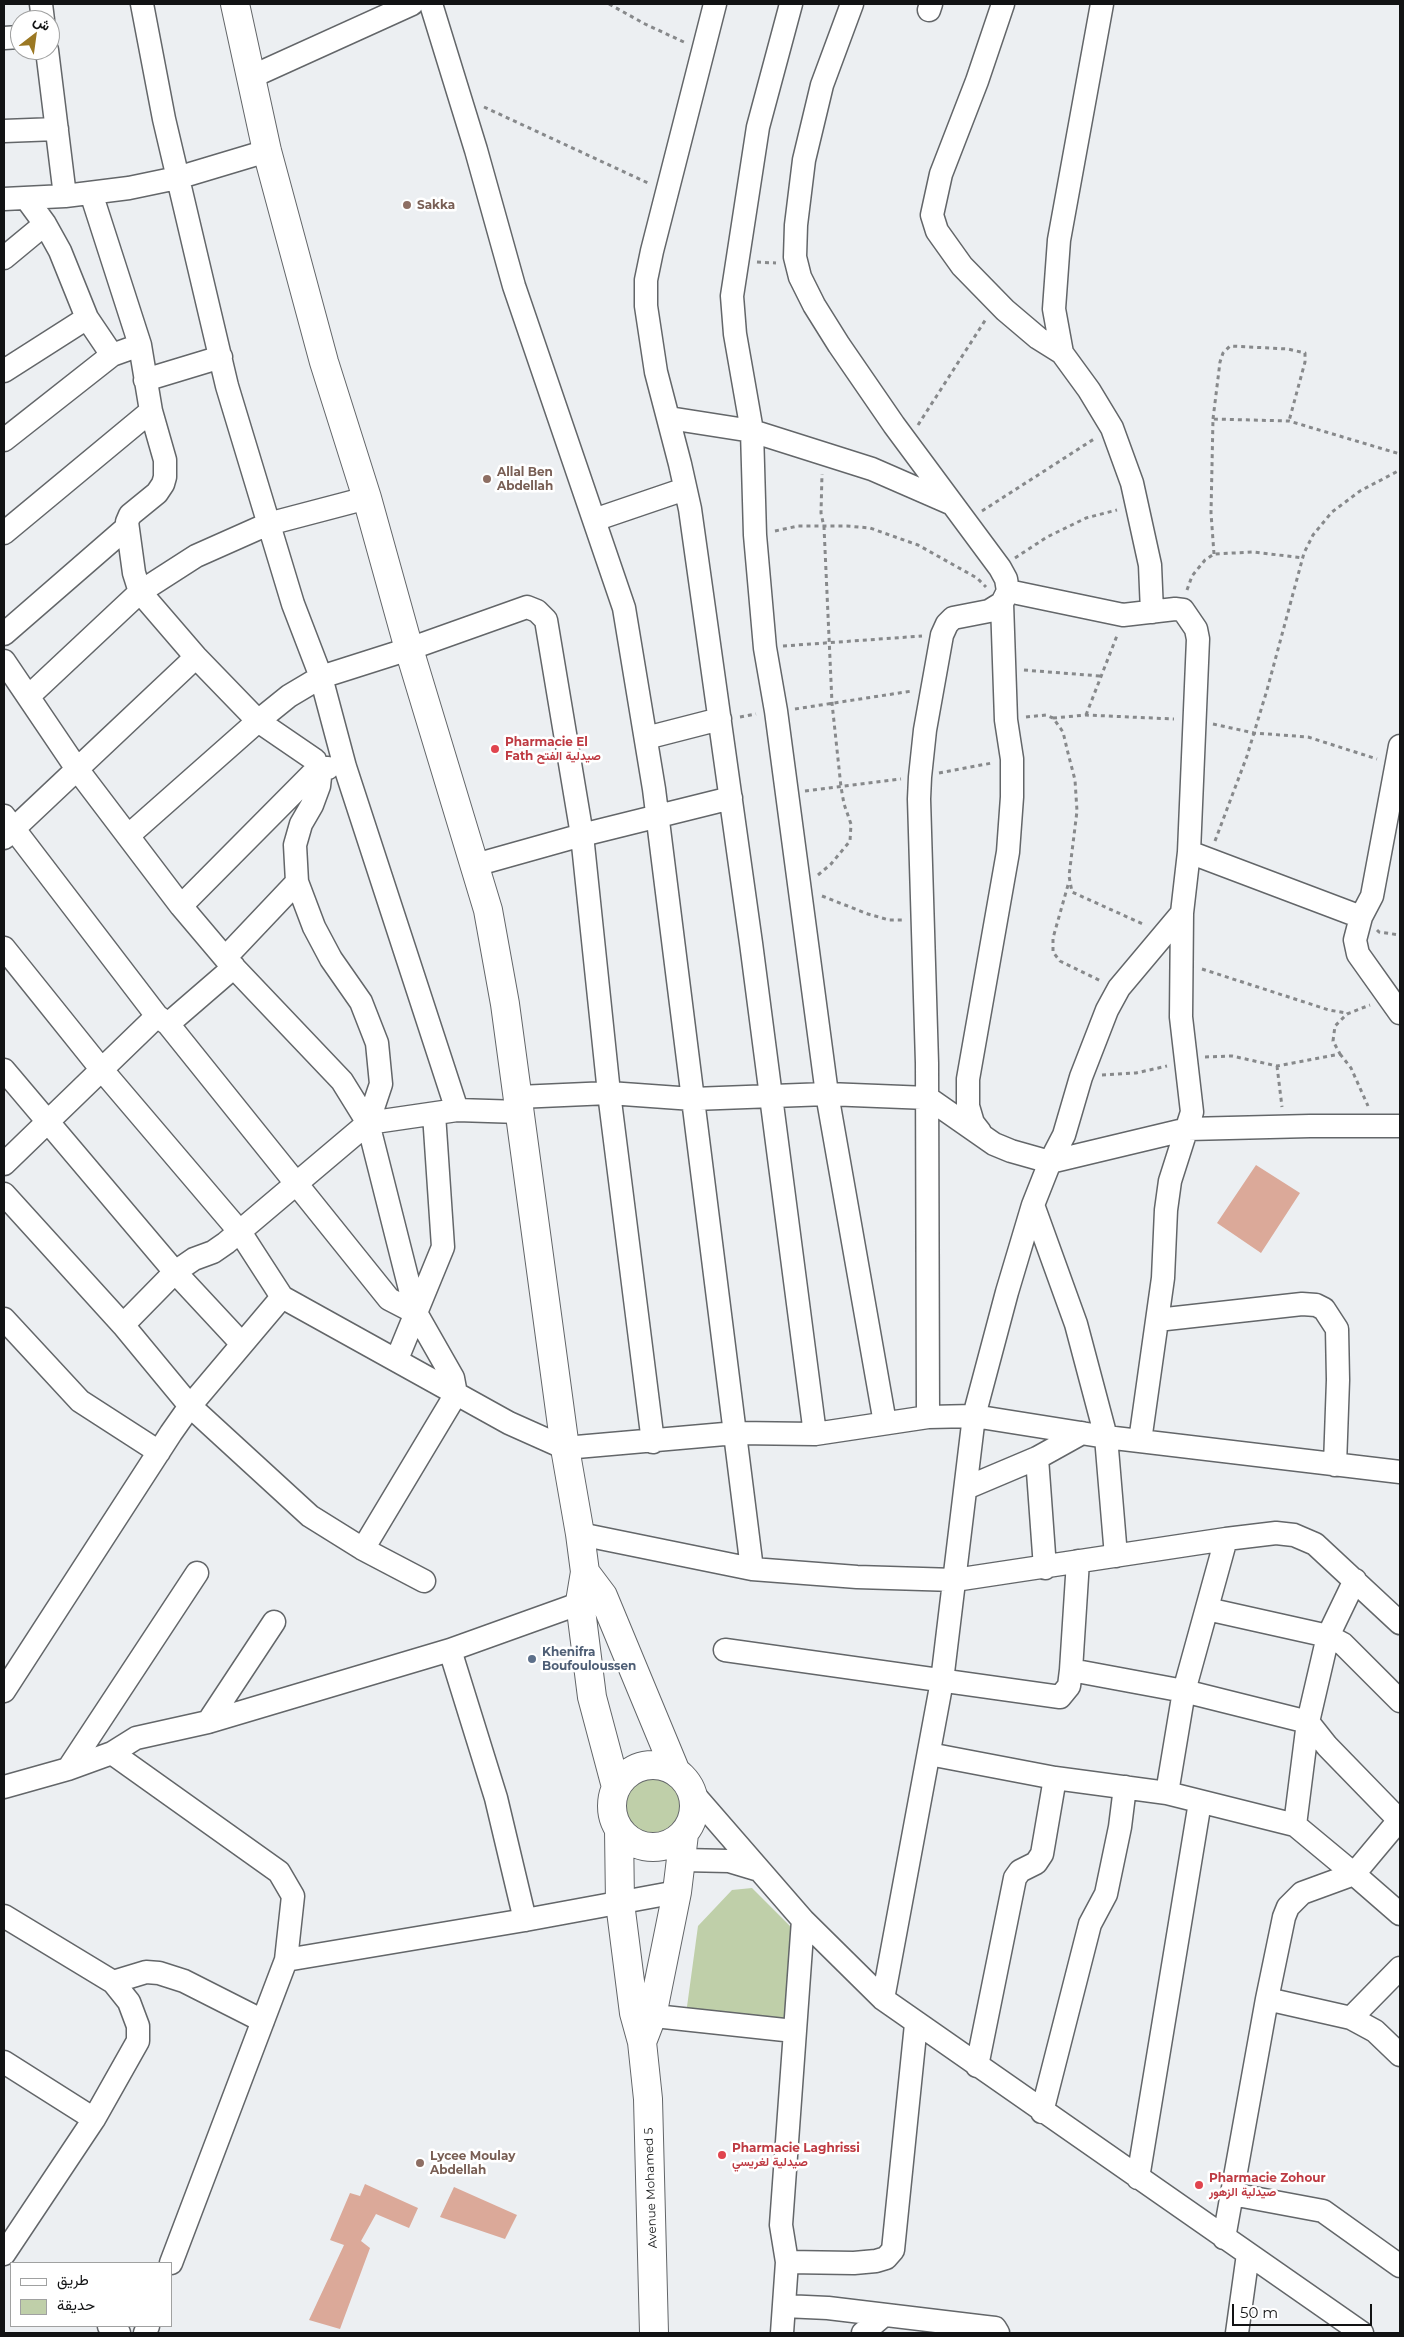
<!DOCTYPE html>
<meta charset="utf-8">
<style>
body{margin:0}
#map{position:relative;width:1404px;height:2337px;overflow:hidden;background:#eceff2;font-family:Montserrat,Vazirmatn,sans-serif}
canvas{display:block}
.frame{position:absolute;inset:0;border:5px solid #121314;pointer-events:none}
.legend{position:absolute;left:10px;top:2262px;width:162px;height:65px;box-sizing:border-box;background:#fff;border:1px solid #a0a1a1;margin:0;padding:6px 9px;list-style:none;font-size:15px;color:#121314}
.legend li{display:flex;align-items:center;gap:10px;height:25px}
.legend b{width:25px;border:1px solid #a0a1a1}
.north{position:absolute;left:10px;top:10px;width:50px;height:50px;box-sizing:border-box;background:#fff;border:1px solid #a0a1a1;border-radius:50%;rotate:30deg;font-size:14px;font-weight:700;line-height:20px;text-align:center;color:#121314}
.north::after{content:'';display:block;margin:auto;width:18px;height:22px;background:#9b7823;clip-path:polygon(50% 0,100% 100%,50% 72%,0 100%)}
.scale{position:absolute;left:1232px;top:2304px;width:140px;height:22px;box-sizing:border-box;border:2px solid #121314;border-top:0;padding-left:6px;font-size:15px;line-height:18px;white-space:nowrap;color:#121314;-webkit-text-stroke:4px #fff;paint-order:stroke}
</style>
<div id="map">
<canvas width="1404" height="2337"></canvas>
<div class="frame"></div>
<ul class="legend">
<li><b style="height:6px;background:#fff"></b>طريق</li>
<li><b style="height:14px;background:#bfcfa9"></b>حديقة</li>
</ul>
<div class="north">ش</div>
<div class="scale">50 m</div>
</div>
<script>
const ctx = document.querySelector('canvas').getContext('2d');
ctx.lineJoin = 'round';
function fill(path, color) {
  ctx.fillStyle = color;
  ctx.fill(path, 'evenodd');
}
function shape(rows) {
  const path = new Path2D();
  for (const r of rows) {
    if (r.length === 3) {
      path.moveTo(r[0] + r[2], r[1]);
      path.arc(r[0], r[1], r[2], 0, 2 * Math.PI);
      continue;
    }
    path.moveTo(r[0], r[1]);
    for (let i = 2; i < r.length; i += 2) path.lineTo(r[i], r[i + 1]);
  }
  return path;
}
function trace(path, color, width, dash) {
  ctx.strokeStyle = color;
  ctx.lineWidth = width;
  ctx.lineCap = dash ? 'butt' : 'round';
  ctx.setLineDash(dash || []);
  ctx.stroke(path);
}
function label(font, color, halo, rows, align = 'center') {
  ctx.font = font + ' Montserrat,Vazirmatn,sans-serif';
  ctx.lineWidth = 5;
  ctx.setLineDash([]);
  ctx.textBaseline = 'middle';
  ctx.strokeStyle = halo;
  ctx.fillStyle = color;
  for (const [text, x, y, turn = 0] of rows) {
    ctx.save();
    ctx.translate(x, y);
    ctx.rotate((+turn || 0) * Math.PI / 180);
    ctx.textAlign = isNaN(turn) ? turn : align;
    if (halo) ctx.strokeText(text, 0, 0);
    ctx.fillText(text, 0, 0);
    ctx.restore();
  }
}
fill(shape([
 [653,1806,29],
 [752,1888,792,1928,784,2024,686,2014,698,1926,732,1890]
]), '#bfcfa9');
fill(shape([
 [1256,1165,1300,1193,1261,1253,1217,1223],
 [365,2184,418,2208,409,2228,376,2214,361,2241,370,2248,340,2329,309,2320,344,2245,330,2240,350,2193,360,2196],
 [454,2187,517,2215,505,2239,440,2217]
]), '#dba999');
const minor = shape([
 [41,4,43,20],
 [142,4,164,119,227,386,293,604,321,677,345,767,457,1110],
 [431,4,476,150,514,286,624,608,654,789,752,1569],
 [715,4,652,251,646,280,646,306,656,372,680,464,690,509,751,943,815,1434],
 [791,4,758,127,732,296,735,334,752,431,755,535,765,648,776,711,827,1094,885,1423],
 [852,4,822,85,804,160,796,225,795,257,800,277,814,305,839,345,894,425,1000,568,1006,579,1008,591,1002,603,989,611,953,618,947,624,942,635,925,730,920,777,919,799,927,1063,928,1417],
 [1003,4,977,81,941,174,932,215,937,231,962,266,1005,310,1038,338,1062,353,1089,390,1112,428,1132,483,1150,565,1152,612],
 [929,10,931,4],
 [4,38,20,37],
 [47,50,65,196],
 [251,77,412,4],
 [4,131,57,129],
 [91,193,140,345,151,411,165,460,165,477,163,484,157,493,130,515,127,522,134,573,140,592,196,657,258,721,315,760,320,777,319,786,312,805,301,824,295,845,297,882,314,927,331,959,361,1002,377,1043,381,1084,368,1123],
 [4,199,65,196,129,188,177,178,267,151],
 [4,258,45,224],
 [87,318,112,355],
 [1062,353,1054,309,1059,240,1102,4],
 [4,371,87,318,60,251,45,224,26,198],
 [145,380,221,357],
 [669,418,752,431,872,469,950,503],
 [4,440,112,355,140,345],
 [594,520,685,489],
 [4,533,151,411],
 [1008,591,1123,615,1175,609,1183,610,1196,629,1198,639,1189,852,1182,913,1181,1017,1192,1112,1170,1181,1166,1210,1163,1278,1140,1441],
 [4,634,126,528],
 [4,661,77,769,181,906,225,958,342,1081,368,1123,416,1313,453,1378,456,1394,363,1549],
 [29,696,140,592,196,556,268,524,367,498],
 [646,738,720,719],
 [1400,746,1372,896,1361,917,1355,940,1358,954,1400,1013],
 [4,816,157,1016,168,1024,389,1299,416,1313],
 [129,835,258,721,289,696,321,677,409,649,527,607,537,611,546,620,582,835,609,1093,653,1442],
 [4,838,196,657],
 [1189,852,1361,917],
 [475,865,582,835,731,798],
 [181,906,318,768,328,768],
 [4,948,102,1070,240,1232,282,1297],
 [225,958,297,882],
 [168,1024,234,967],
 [4,1070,175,1272,242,1344],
 [518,1097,609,1093,693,1099,827,1094,928,1098,994,1144,1011,1151,1050,1162,1188,1129,1310,1126,1400,1126],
 [980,1132,973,1123,968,1106,968,1079,1008,852,1012,797,1012,759,1006,720,1002,603],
 [4,1164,157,1016],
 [4,1194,123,1325,190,1406,310,1516,363,1549,424,1581],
 [1033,1205,1076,1324,1106,1437,1116,1556],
 [4,1319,80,1401,159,1452],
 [1157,1320,1302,1304,1316,1305,1324,1309,1337,1329,1338,1380,1335,1465],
 [123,1325,175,1272,194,1259,213,1252,226,1243,368,1123,457,1110,520,1112],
 [397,1359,443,1247,434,1114],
 [1037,1458,1045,1568],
 [966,1488,1037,1458,1082,1433],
 [580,1534,752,1569,857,1577,955,1580,1226,1539,1276,1533,1294,1535,1315,1544,1400,1623],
 [1207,1609,1328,1636,1343,1644,1400,1701],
 [450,1650,496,1798,525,1920],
 [725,1650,1060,1697,1069,1686,1071,1670,1078,1561],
 [1071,1670,1184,1691,1308,1722,1327,1746,1399,1820],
 [4,1691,171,1433,190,1406,282,1297,509,1423,565,1448,736,1433,815,1434,928,1417,974,1416,1106,1437,1400,1472],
 [208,1722,274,1622],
 [112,1753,279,1872,293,1896,286,1960],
 [929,1754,1055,1778,1167,1793,1295,1825,1354,1874,1400,1819],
 [68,1769,197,1573],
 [4,1787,68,1769,112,1753,136,1738,208,1722,450,1650,595,1598],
 [690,1790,803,1920,883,1999,1362,2333],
 [1167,1793,1184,1691,1226,1539],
 [1295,1825,1308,1722,1328,1636,1355,1580],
 [682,1860,729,1861,759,1870],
 [4,1916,113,1982,129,2002,138,2026,138,2041,94,2119,4,2254],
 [113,1982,146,1972,159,1973,184,1981,263,2021],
 [883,1999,942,1681,974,1416,1007,1292,1033,1205,1050,1162,1064,1135,1081,1077,1107,1010,1119,988,1182,913],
 [1267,1999,1351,2018,1375,2031,1400,2055],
 [636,2014,794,2031],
 [1351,2018,1400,1968],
 [4,2062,94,2119],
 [977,2066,1015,1878,1020,1871,1036,1863,1042,1854,1055,1778],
 [1042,2112,1090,1924,1106,1894,1120,1827,1125,1787],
 [1138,2178,1200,1802],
 [1232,2194,1323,2211,1400,2266],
 [1224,2238,1267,1999,1284,1917,1288,1907,1302,1893,1354,1874,1400,1914],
 [787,2262,854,2263,876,2261,886,2258,893,2250,916,2024],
 [171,2263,286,1960,525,1920,677,1892],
 [784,2306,828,2308,986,2327,995,2328,998,2333],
 [109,2326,119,2333],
 [145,2333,148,2326],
 [782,2333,787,2262,781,2225,803,1920],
 [863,2333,884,2315],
 [1237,2333,1248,2254]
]);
const major = shape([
 [235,4,267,151,324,362,367,498,409,649,488,910,505,1004,565,1448,580,1534,585,1572,580,1602,592,1697,616,1787],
 [585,1572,603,1596,676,1772],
 [653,1806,41],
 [619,1830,620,1903,634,2013,642,2042,648,2099,654,2333],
 [642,2042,652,2016,677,1892,684,1834]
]);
trace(minor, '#636669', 25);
trace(major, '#636669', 30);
trace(shape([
 [609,4,645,24,686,43],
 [484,107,648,183],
 [757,262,776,263],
 [1213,419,1220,362,1223,353,1230,346,1288,349,1305,353,1305,362,1289,421],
 [918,425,986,319],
 [982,511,1094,439],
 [775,531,798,526,847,526,870,528,918,545,977,578,986,587],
 [1214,554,1211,513,1213,419,1289,421,1400,454],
 [1015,558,1047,537,1086,518,1117,510],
 [1187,590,1192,576,1205,560,1214,554,1254,552,1303,558],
 [783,646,922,636],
 [1024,670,1100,676],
 [795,709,912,691],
 [1086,715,1118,633],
 [740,717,756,714],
 [1026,717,1046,715,1053,718,1063,732,1068,753,1075,780,1077,811,1069,876,1072,892,1145,925],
 [1053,718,1086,715,1174,719],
 [1213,724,1254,733,1308,737,1377,759],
 [939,773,992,763],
 [805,791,901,779],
 [1215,841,1247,756,1267,690,1304,553,1313,535,1332,512,1360,491,1400,470],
 [818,875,831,864,850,841,851,824,844,804,841,787,832,703,824,527,821,513,822,474],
 [1068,885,1053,938,1053,952,1060,961,1101,981],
 [822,896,868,914,889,920,903,920],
 [1377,930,1379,932,1400,935],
 [1202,969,1329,1010,1346,1013],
 [1340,1054,1351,1068,1368,1106],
 [1205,1057,1232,1056,1277,1066,1340,1054,1333,1041,1335,1026,1347,1014,1370,1005],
 [1277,1066,1282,1107],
 [1102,1075,1136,1073,1167,1066]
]), '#87898b', 3, [4, 4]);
trace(minor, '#fff', 22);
trace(major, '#fff', 28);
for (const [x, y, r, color] of [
 [407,205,5,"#8d6e63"],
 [487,479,5,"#8d6e63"],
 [495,749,5,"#e0444e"],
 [532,1659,5,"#5c6f8a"],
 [722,2155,5,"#e0444e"],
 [420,2163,5,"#8d6e63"],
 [1199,2185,5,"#e0444e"]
]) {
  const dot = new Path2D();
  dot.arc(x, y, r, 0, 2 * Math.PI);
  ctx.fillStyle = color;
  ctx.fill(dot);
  trace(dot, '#fff', 2);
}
label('bold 12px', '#785e54', '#fff', [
 ["Sakka",417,205],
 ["Allal Ben",497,472],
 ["Abdellah",497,486],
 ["Lycee Moulay",430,2156],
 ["Abdellah",430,2170]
], 'left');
label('bold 12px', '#be3a42', '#fff', [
 ["Pharmacie El",505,742],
 ["Fath صيدلية الفتح",505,756],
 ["Pharmacie Laghrissi",732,2148],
 ["صيدلية لغريسي",732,2162],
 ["Pharmacie Zohour",1209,2178],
 ["صيدلية الزهور",1209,2192]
], 'left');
label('bold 12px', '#4e5e75', '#fff', [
 ["Khenifra",542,1652],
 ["Boufouloussen",542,1666]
], 'left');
label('12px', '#121314', '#fff', [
 ["Avenue Mohamed 5",651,2188,-92]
]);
</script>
